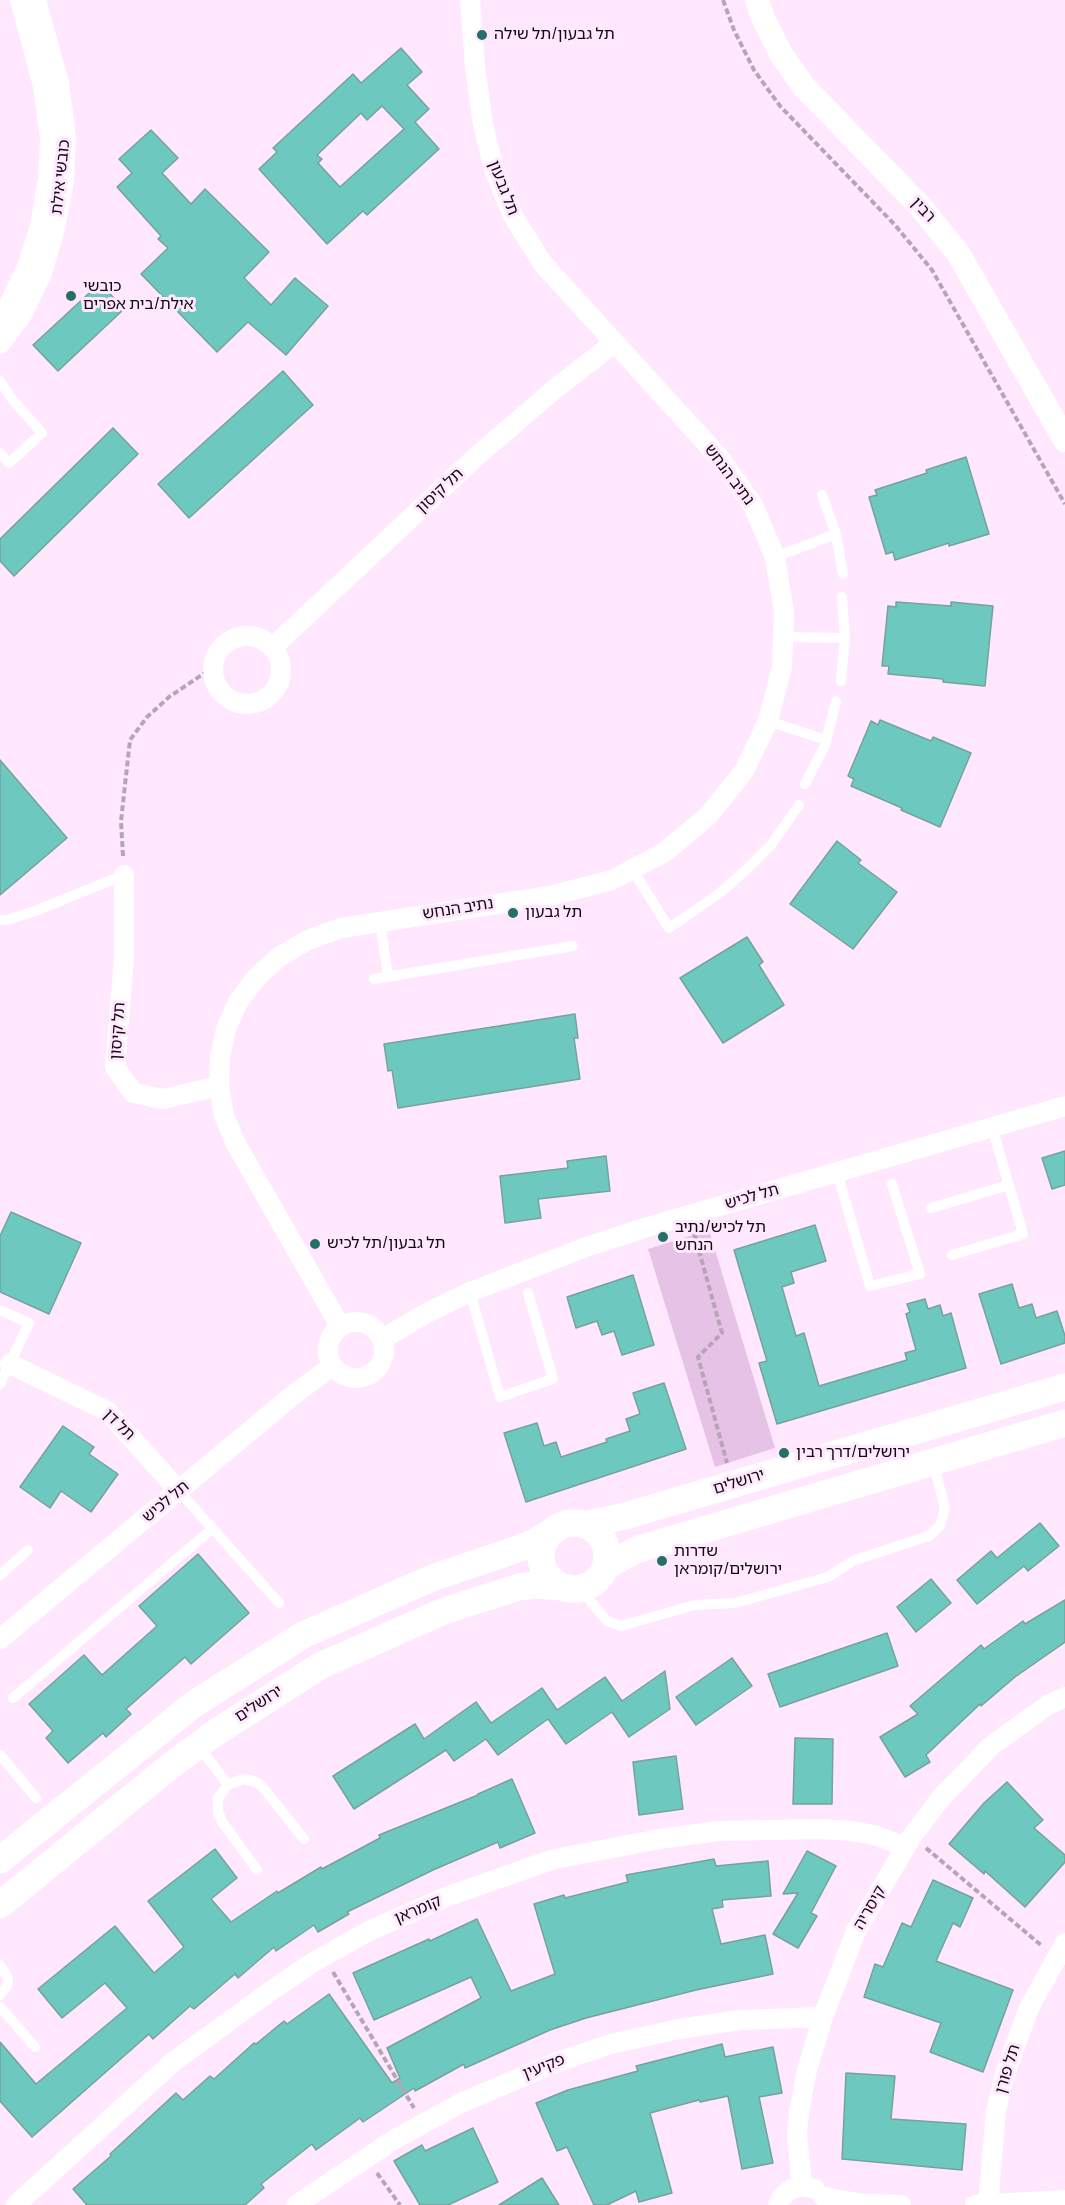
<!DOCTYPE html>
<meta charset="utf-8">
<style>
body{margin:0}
canvas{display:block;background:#ffe8fe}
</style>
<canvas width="1065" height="2205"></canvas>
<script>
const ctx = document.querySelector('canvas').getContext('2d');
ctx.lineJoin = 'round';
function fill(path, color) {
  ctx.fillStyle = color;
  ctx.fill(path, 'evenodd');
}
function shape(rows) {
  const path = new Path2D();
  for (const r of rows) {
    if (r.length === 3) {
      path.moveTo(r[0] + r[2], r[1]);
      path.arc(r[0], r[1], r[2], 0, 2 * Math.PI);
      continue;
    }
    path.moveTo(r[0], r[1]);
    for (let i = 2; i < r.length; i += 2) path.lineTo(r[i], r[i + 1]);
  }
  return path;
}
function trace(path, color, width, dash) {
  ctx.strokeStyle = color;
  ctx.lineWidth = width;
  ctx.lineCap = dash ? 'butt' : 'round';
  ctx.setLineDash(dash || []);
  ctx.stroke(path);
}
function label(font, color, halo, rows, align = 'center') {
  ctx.font = font + ' Manrope,"Noto Sans Hebrew",sans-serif';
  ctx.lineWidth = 6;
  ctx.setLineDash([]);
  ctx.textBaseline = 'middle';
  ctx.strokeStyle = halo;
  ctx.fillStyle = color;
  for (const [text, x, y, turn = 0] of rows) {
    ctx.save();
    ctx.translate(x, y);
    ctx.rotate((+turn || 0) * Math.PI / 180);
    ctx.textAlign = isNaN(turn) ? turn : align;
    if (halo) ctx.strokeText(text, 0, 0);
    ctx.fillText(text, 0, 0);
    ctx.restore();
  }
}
fill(shape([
 [709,1230,775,1448,715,1467,648,1249]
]), '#e7c2e7');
const building = shape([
 [401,48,422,72,407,85,429,109,415,122,439,149,367,215,363,211,327,244,259,169,277,152,273,148,353,74,361,83,401,48],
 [382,106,404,129,340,187,318,163,322,159,317,155,361,113,367,120,382,106],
 [151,130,178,158,162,173,191,204,205,189,269,252,244,278,271,305,295,278,328,306,286,355,248,322,217,352,141,274,168,248,158,239,161,236,117,187,132,173,119,159,151,130],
 [100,283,124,309,58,371,33,345,100,283],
 [283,371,313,405,189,518,158,484,283,371],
 [113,428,138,454,14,576,0,561,0,539,113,428],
 [966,457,989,534,949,546,949,543,895,560,893,552,886,554,869,497,877,495,875,490,927,473,926,470,966,457],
 [896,602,951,606,951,602,993,606,985,686,943,682,943,679,888,674,889,666,882,666,888,606,896,607,896,602],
 [880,720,931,741,933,737,971,753,940,827,901,810,902,808,851,786,854,779,848,776,871,721,878,725,880,720],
 [0,760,67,838,0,895,0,760],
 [837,841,861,860,858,863,897,892,853,949,790,904,837,841],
 [747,937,763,962,759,965,784,1005,723,1043,680,978,747,937],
 [575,1014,578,1038,574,1038,580,1079,398,1108,392,1070,388,1071,384,1044,575,1014],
 [1065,1151,1065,1185,1052,1189,1042,1158,1065,1151],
 [606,1156,610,1191,538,1199,541,1218,505,1223,500,1176,568,1168,567,1161,606,1156],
 [11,1212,81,1243,49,1314,0,1292,0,1236,11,1212],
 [815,1225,826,1261,791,1272,794,1283,782,1287,796,1336,804,1333,819,1386,907,1360,905,1353,916,1350,906,1314,910,1312,907,1304,925,1299,928,1309,940,1305,943,1316,951,1313,966,1368,777,1424,759,1363,767,1361,734,1250,815,1225],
 [633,1275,654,1345,622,1355,614,1331,602,1335,597,1321,576,1328,567,1297,633,1275],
 [1012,1284,1019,1308,1032,1304,1036,1318,1057,1311,1065,1336,1065,1343,1001,1364,979,1294,1012,1284],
 [664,1383,686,1449,526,1502,504,1433,537,1423,544,1446,556,1442,561,1457,607,1442,606,1439,630,1431,626,1419,640,1414,633,1393,664,1383],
 [63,1426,94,1447,89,1454,118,1474,91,1512,61,1491,50,1508,20,1487,63,1426],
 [1040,1523,1059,1546,1028,1571,1024,1566,977,1604,957,1580,991,1551,997,1558,1040,1523],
 [198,1554,249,1613,191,1664,185,1657,126,1709,131,1714,106,1737,103,1733,68,1763,46,1738,53,1731,29,1704,84,1655,102,1675,157,1626,139,1606,198,1554],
 [931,1579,951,1603,916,1632,897,1607,931,1579],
 [1065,1600,1065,1642,1015,1677,981,1706,980,1704,926,1755,930,1762,905,1777,880,1737,918,1714,910,1706,981,1645,984,1649,1023,1621,1025,1624,1065,1600],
 [887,1633,898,1666,780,1707,768,1674,887,1633],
 [732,1658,752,1686,696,1725,676,1697,732,1658],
 [665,1671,670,1709,629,1737,612,1712,566,1744,548,1719,498,1755,486,1739,454,1761,446,1750,354,1809,333,1776,415,1724,424,1739,476,1702,491,1723,542,1688,557,1710,605,1677,622,1701,665,1671],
 [795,1738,833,1739,832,1804,793,1804,795,1738],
 [676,1756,683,1809,639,1815,633,1762,676,1756],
 [512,1779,535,1833,500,1848,498,1842,433,1870,347,1912,349,1914,318,1932,314,1925,276,1951,274,1947,238,1978,235,1974,194,2009,190,2006,153,2039,149,2034,32,2137,0,2101,0,2042,36,2084,127,2008,105,1983,62,2018,38,1989,115,1926,154,1973,184,1947,148,1901,215,1849,237,1878,211,1899,231,1922,277,1891,278,1893,321,1867,322,1869,380,1838,379,1835,478,1795,478,1794,512,1779],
 [1007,1782,1043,1820,1034,1828,1065,1855,1065,1862,1025,1907,985,1871,984,1874,949,1844,984,1803,1007,1782],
 [807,1851,836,1866,811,1913,817,1916,798,1948,773,1934,798,1893,783,1894,807,1851],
 [714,1859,716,1866,768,1861,771,1896,722,1900,723,1907,712,1909,721,1944,765,1935,773,1974,696,1990,586,2018,550,2030,465,2068,464,2064,415,2091,414,2088,363,2122,360,2118,316,2150,312,2144,261,2184,264,2188,245,2205,87,2205,73,2189,111,2156,110,2154,176,2093,183,2100,210,2076,214,2079,254,2043,256,2044,284,2021,287,2024,329,1994,392,2083,400,2078,387,2048,481,1998,471,1977,374,2020,353,1973,429,1939,430,1941,477,1919,511,1991,555,1974,534,1904,564,1895,565,1898,628,1882,626,1875,714,1859],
 [933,1880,973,1898,960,1927,953,1923,936,1961,1013,1990,983,2072,930,2052,941,2023,864,1997,875,1964,883,1967,902,1923,911,1927,933,1880],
 [722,2044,725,2057,773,2047,782,2093,759,2097,773,2163,742,2169,728,2096,700,2102,699,2100,650,2113,672,2193,639,2202,636,2191,607,2205,594,2205,567,2147,557,2151,536,2103,568,2090,638,2071,636,2066,722,2044],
 [846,2073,895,2076,891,2119,966,2124,962,2170,842,2159,846,2073],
 [473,2128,498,2182,448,2205,420,2205,394,2161,422,2145,425,2151,473,2128],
 [542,2178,559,2205,499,2205,542,2178]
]);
fill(building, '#6dc9c0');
trace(building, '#76a29d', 1.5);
trace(shape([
 [723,0,734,30,754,70,780,106,895,225,932,270,1065,504],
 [123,856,121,821,130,740,147,717,169,697,212,668],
 [694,1233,722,1333,698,1357,727,1463],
 [926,1848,1042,1946],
 [333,1972,414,2108],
 [377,2173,400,2205]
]), '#b7a4b6', 4, [6, 3]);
trace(shape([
 [0,381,12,399,42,433,9,463,0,453],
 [822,495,836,534,843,574],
 [775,557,836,534],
 [783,637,845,638],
 [841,681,845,638,842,597],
 [768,721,826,740],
 [805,784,825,745,836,701],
 [632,869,669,928,720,893,747,869,771,845,799,805],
 [0,920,7,920,35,911,124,875],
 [380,921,388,976],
 [374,979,573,946],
 [837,1172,870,1286,920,1274,892,1184],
 [931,1208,1009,1185],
 [952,1255,1023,1234,992,1127],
 [470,1292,500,1397,553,1379,528,1293],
 [0,1310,29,1323,0,1384],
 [179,1491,279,1603],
 [0,1575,28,1550],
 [580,1589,607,1621,621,1626,695,1605,735,1603,828,1577,855,1560,929,1536,940,1526,945,1508,933,1462],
 [13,1698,212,1529],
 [198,1745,228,1785],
 [0,1755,36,1798],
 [257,1870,223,1823,218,1812,218,1798,228,1785,243,1779,253,1781,261,1785,304,1839],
 [0,1965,8,1978,8,1984,0,1995],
 [0,2007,35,2047]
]), '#fff', 10);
trace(shape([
 [0,317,8,307,27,267,40,226,48,179,50,138,43,86,20,0],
 [0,344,22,315,42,273,55,229,64,181,66,137,59,83,36,0],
 [247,670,34],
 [273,647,478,455,555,389,614,343],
 [124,875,124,959,115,1067,133,1093,163,1099,219,1086],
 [356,1350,28],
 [340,1326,236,1144,224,1116,219,1086,220,1057,226,1029,238,1002,256,978,279,957,308,940,341,928,550,896,612,880,665,852,709,815,744,771,768,721,782,667,784,612,775,557,753,505,719,457,543,264,513,216,494,169,483,125,475,66,470,0],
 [382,1339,427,1313,470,1292,589,1246,651,1226,1065,1106],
 [10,1364,107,1411,179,1491],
 [0,1639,292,1396,332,1366],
 [802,2186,797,2135,799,2112,807,2070,823,2017,856,1931,912,1836,941,1798,991,1746,1048,1705,1065,1697],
 [824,2197,863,2204,901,2205],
 [16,2205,173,2062,265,1995,312,1963,369,1931,446,1897,554,1859,660,1839,718,1831,821,1829,852,1831,874,1835,906,1847],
 [296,2205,395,2139,461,2103,557,2062,611,2044,679,2029,740,2020,823,2017],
 [778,2205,782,2197,791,2189,802,2186,815,2189],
 [975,2205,1065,2200],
 [988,2205,996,2111,1005,2074,1029,2008,1065,1943]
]), '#fff', 20);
trace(shape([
 [757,0,763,18,781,54,804,87,918,204,958,253,1065,440]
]), '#fff', 24);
trace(shape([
 [574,1556,33],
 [584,1525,625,1516,1065,1387],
 [605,1567,636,1550,1065,1423],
 [0,1860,194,1704,303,1635,432,1578,512,1551,535,1542,553,1531],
 [0,1905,169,1767,215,1733,320,1666,444,1611,519,1587,536,1585,561,1587]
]), '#fff', 27);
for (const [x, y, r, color] of [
 [482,35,6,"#266f69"],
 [71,296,6,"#266f69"],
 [513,913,6,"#266f69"],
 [663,1237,6,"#266f69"],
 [315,1244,6,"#266f69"],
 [784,1453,6,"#266f69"],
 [662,1561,6,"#266f69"]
]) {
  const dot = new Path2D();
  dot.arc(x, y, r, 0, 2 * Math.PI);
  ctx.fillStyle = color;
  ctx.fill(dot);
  trace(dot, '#ffe8fe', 2);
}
label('16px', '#120912', '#ffe8fe', [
 ["תל גבעון/תל שילה",494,35],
 ["כובשי",83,287],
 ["אילת/בית אפרים",83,305],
 ["תל גבעון",525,913],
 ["תל לכיש/נתיב",675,1228],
 ["הנחש",675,1246],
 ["תל גבעון/תל לכיש",327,1244],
 ["ירושלים/דרך רבין",796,1453],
 ["שדרות",674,1552],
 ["ירושלים/קומראן",674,1570]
], 'left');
label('16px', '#120912', '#ffe8fe', [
 ["כובשי אילת",61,177,-84],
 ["תל גבעון",503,188,69],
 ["רבין",923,210,47],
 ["נתיב הנחש",729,475,53],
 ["תל קיסון",440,491,-43],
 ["נתיב הנחש",458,909,-9],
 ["תל קיסון",118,1031,-86],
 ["תל לכיש",752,1197,-16],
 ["תל דן",119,1425,44],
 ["ירושלים",739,1482,-17],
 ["תל לכיש",166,1502,-40],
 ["ירושלים",259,1704,-33],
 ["קיסריה",870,1908,-60],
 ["קומראן",418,1910,-23],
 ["פקיעין",544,2067,-21],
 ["תל פורן",1008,2069,-73]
]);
</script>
